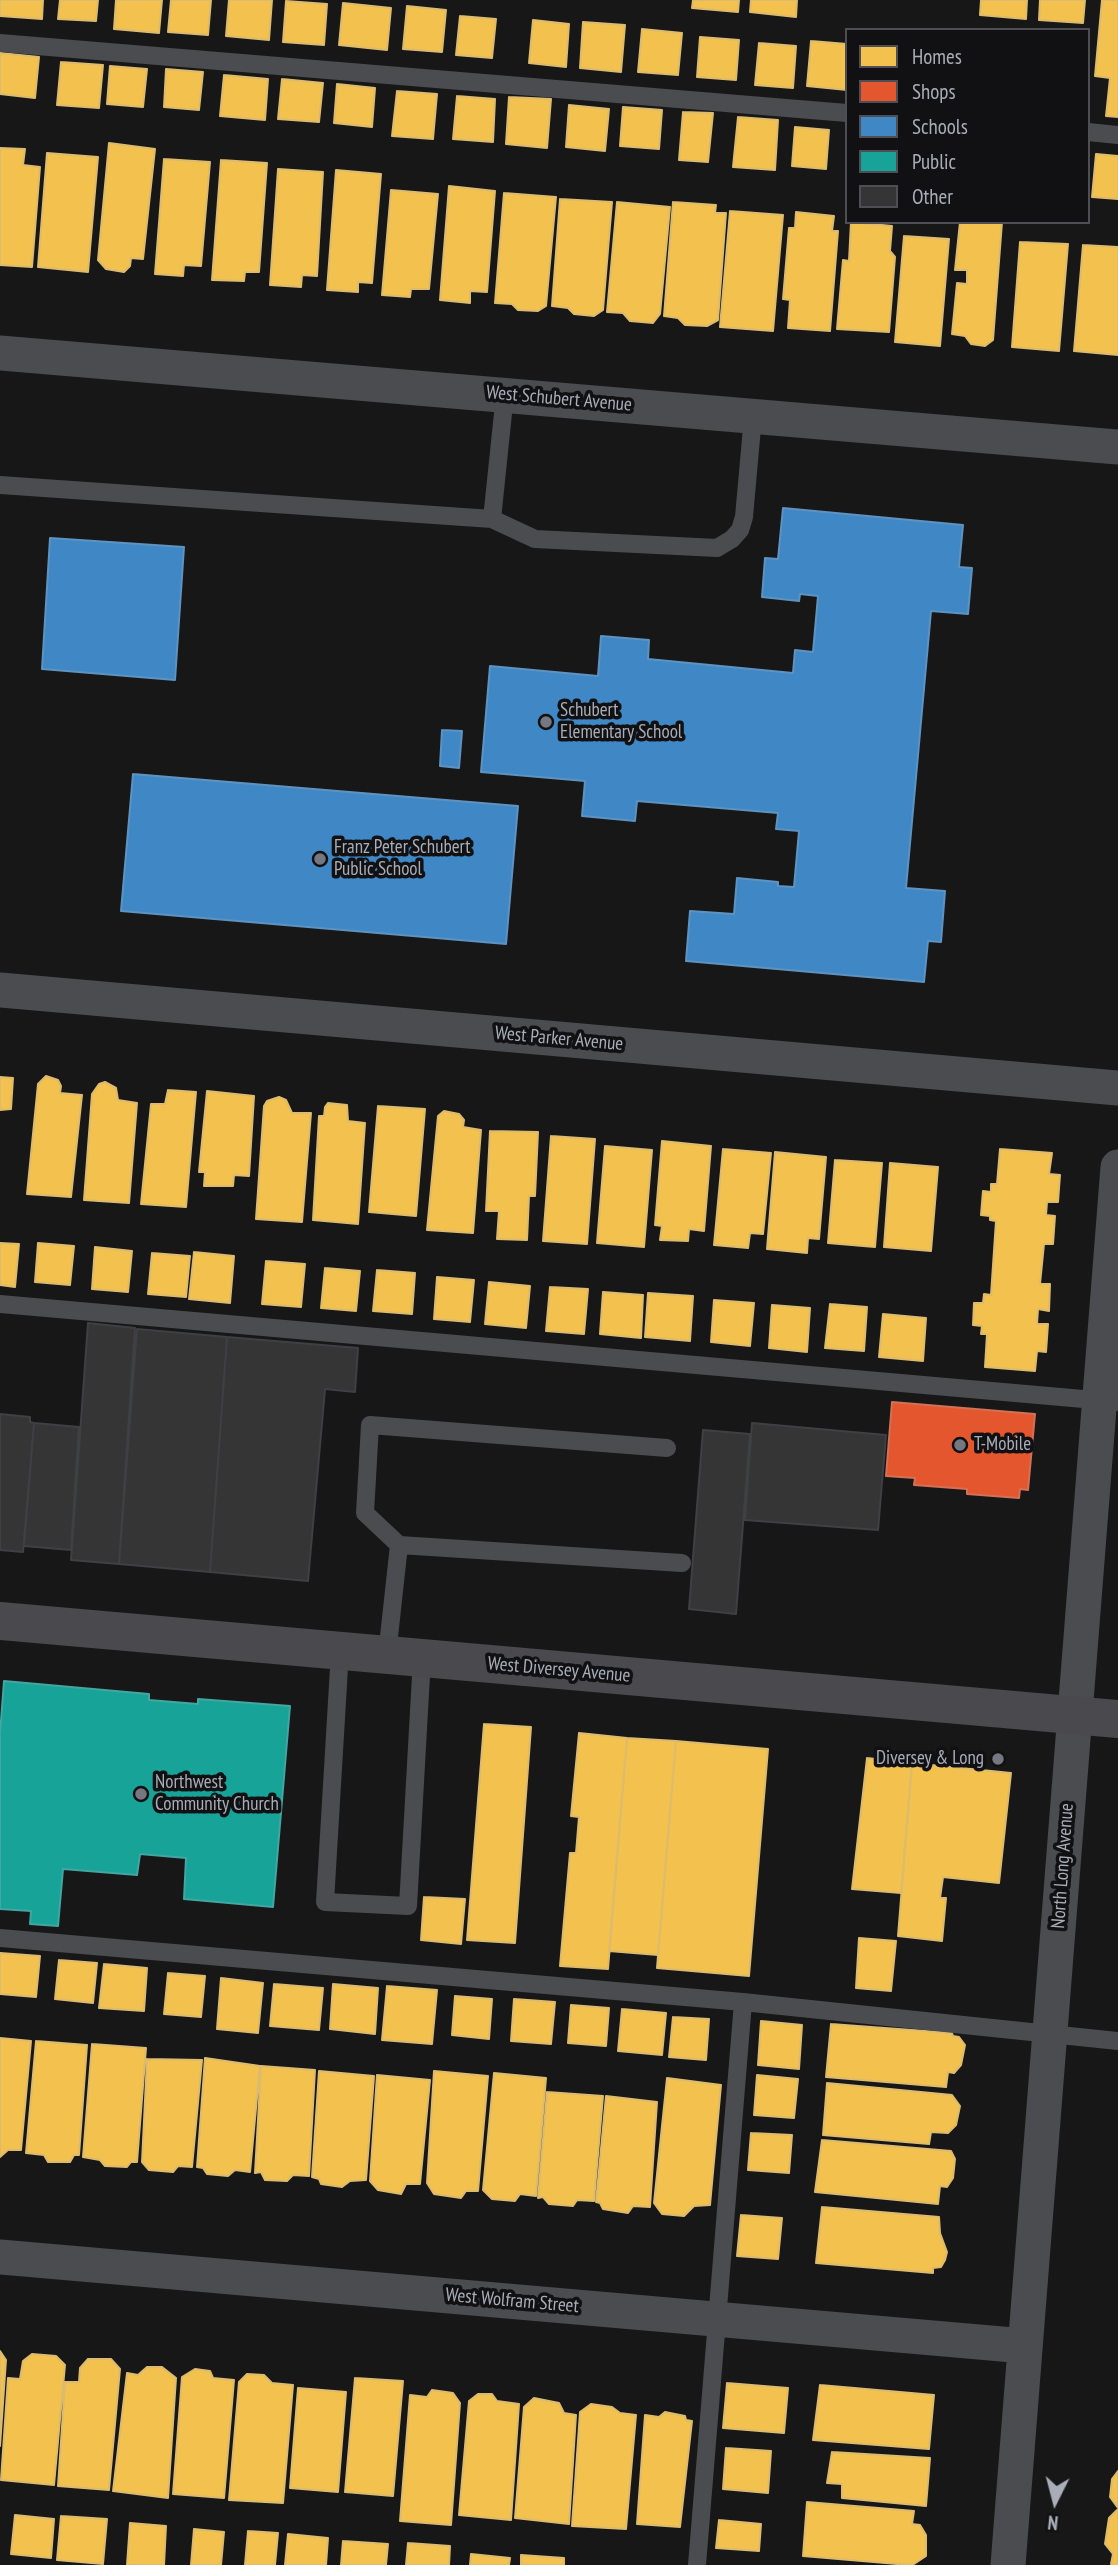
<!DOCTYPE html>
<style>
body{margin:0}
#map{position:relative;width:1118px;height:2565px;overflow:hidden;background:#171717;font-family:"PT Sans Narrow",sans-serif}
canvas{display:block}
.legend{position:absolute;left:845px;top:28px;width:245px;height:196px;box-sizing:border-box;background:#111113;border:2px solid #4d4f55;margin:0;padding:9px 12px;list-style:none;font-size:21px;color:#a8adb8}
.legend li{display:flex;align-items:center;gap:14px;height:35px}
.legend b{width:35px;border:2px solid #4d4f55}
.north{position:absolute;left:1020px;top:2467px;width:70px;height:70px;-webkit-text-stroke:5px #111113;paint-order:stroke;rotate:186deg;font-size:19px;font-weight:700;line-height:28px;text-align:center;color:#a8adb8}
.north::after{content:'';display:block;margin:auto;width:24px;height:32px;background:#a8adb8;clip-path:polygon(50% 0,100% 100%,50% 72%,0 100%)}
</style>
<div id="map">
<canvas width="1118" height="2565"></canvas>
<ul class="legend">
<li><b style="height:19px;background:#f2c14e"></b>Homes</li>
<li><b style="height:19px;background:#e4572e"></b>Shops</li>
<li><b style="height:19px;background:#3f88c5"></b>Schools</li>
<li><b style="height:19px;background:#17a398"></b>Public</li>
<li><b style="height:19px;background:#353536"></b>Other</li>
</ul>
<div class="north">N</div>
</div>
<script>
const ctx = document.querySelector('canvas').getContext('2d');
ctx.lineJoin = 'round';
function fill(path, color) {
  ctx.fillStyle = color;
  ctx.fill(path, 'evenodd');
}
function shape(rows) {
  const path = new Path2D();
  for (const r of rows) {
    path.moveTo(r[0], r[1]);
    for (let i = 2; i < r.length; i += 2) path.lineTo(r[i], r[i + 1]);
  }
  return path;
}
function trace(path, color, width, dash) {
  ctx.strokeStyle = color;
  ctx.lineWidth = width;
  ctx.lineCap = dash ? 'butt' : 'round';
  ctx.setLineDash(dash || []);
  ctx.stroke(path);
}
function label(font, color, halo, rows, align = 'center') {
  ctx.font = font + ' "PT Sans Narrow",sans-serif';
  ctx.lineWidth = 7;
  ctx.setLineDash([]);
  ctx.textBaseline = 'middle';
  ctx.strokeStyle = halo;
  ctx.fillStyle = color;
  for (const [text, x, y, turn = 0] of rows) {
    ctx.save();
    ctx.translate(x, y);
    ctx.rotate((+turn || 0) * Math.PI / 180);
    ctx.textAlign = isNaN(turn) ? turn : align;
    if (halo) ctx.strokeText(text, 0, 0);
    ctx.fillText(text, 0, 0);
    ctx.restore();
  }
}
const homes = shape([
 [0,0,43,0,42,19,0,16,0,0],
 [60,0,98,0,96,21,58,19,60,0],
 [116,0,162,0,159,33,114,29,116,0],
 [171,0,211,0,208,35,168,32,171,0],
 [229,0,272,0,269,40,226,36,229,0],
 [693,0,739,0,738,12,692,8,693,0],
 [751,0,797,0,796,17,750,12,751,0],
 [981,0,1027,0,1026,19,980,15,981,0],
 [1040,0,1085,0,1083,23,1039,20,1040,0],
 [1102,0,1118,0,1118,117,1106,116,1110,78,1095,76,1102,0],
 [286,1,327,4,324,45,283,42,286,1],
 [343,3,391,8,387,50,339,45,343,3],
 [407,6,446,10,442,52,403,49,407,6],
 [460,16,496,19,492,58,456,55,460,16],
 [533,20,569,24,566,67,529,63,533,20],
 [583,22,625,25,621,72,580,68,583,22],
 [642,29,682,33,678,75,638,72,642,29],
 [700,37,739,40,736,80,697,77,700,37],
 [811,41,847,44,847,90,807,86,811,41],
 [759,43,796,46,793,88,755,85,759,43],
 [0,53,39,57,35,98,0,94,0,53],
 [61,62,103,65,99,108,57,105,61,62],
 [110,66,147,69,143,107,107,104,110,66],
 [166,69,203,72,199,110,164,107,166,69],
 [224,75,268,79,265,120,220,116,224,75],
 [282,79,323,83,319,122,278,119,282,79],
 [337,84,375,88,372,127,334,123,337,84],
 [397,91,437,94,433,139,392,136,397,91],
 [457,96,495,99,493,142,453,139,457,96],
 [509,97,551,99,547,148,506,144,509,97],
 [569,105,609,109,605,151,566,147,569,105],
 [623,107,662,110,659,149,620,146,623,107],
 [683,112,713,113,708,162,679,160,683,112],
 [738,117,778,120,775,170,733,167,738,117],
 [795,127,829,130,826,169,792,166,795,127],
 [109,143,155,149,143,259,131,258,130,266,124,272,106,269,98,260,109,143],
 [0,148,25,149,23,165,40,167,32,267,0,265,0,148],
 [47,153,98,157,88,272,38,267,47,153],
 [1096,154,1118,156,1118,199,1092,197,1096,154],
 [164,159,210,162,201,266,184,265,183,276,155,274,164,159],
 [221,160,267,163,259,272,245,272,244,281,212,280,221,160],
 [278,169,323,172,317,276,302,275,301,287,270,285,278,169],
 [336,170,381,174,372,283,358,282,358,292,327,290,336,170],
 [449,186,495,191,487,292,470,291,470,303,440,300,449,186],
 [391,190,438,194,429,289,411,289,410,297,382,295,391,190],
 [504,193,556,197,546,306,538,311,518,310,512,304,495,303,504,193],
 [560,199,612,202,603,310,594,316,574,314,568,308,552,306,560,199],
 [617,202,670,207,660,314,653,323,630,321,623,313,607,312,617,202],
 [673,202,716,205,715,213,726,213,718,320,707,326,685,325,678,318,664,316,673,202],
 [730,211,783,215,773,331,720,327,730,211],
 [796,212,834,216,832,231,838,231,830,331,788,328,790,300,783,299,789,228,795,228,796,212],
 [851,222,892,226,890,251,895,257,889,332,837,329,843,260,849,261,851,222],
 [960,222,1002,222,993,340,985,346,971,344,965,336,952,334,957,283,967,284,967,270,955,270,960,222],
 [904,236,949,239,940,346,895,342,904,236],
 [1020,242,1068,244,1059,351,1012,347,1020,242],
 [1083,245,1118,247,1118,355,1074,351,1083,245],
 [46,1076,58,1080,61,1086,60,1093,82,1095,71,1197,27,1194,38,1084,46,1076],
 [0,1077,13,1078,11,1109,0,1110,0,1077],
 [105,1082,116,1088,118,1100,137,1103,129,1203,84,1200,92,1094,99,1084,105,1082],
 [168,1090,196,1092,186,1207,141,1204,151,1104,165,1104,168,1090],
 [207,1091,254,1096,249,1176,234,1175,233,1186,204,1186,205,1172,199,1172,207,1091],
 [279,1097,286,1100,292,1113,311,1113,302,1222,256,1219,264,1106,267,1101,279,1097],
 [328,1103,347,1105,348,1121,365,1123,358,1224,313,1220,319,1116,324,1116,325,1107,328,1103],
 [378,1106,425,1109,416,1216,369,1212,378,1106],
 [444,1111,459,1114,464,1120,463,1127,481,1130,473,1233,427,1230,438,1116,444,1111],
 [490,1131,538,1132,535,1196,529,1196,527,1240,497,1239,499,1211,486,1211,490,1131],
 [551,1136,595,1139,587,1244,543,1241,551,1136],
 [662,1141,711,1146,704,1231,689,1229,688,1241,660,1240,662,1226,655,1225,662,1141],
 [605,1146,652,1150,644,1247,597,1243,605,1146],
 [723,1149,771,1153,763,1234,750,1233,748,1248,714,1245,723,1149],
 [1000,1149,1052,1153,1049,1174,1060,1175,1058,1202,1047,1202,1046,1215,1055,1216,1053,1244,1044,1244,1040,1284,1050,1284,1049,1311,1038,1309,1037,1324,1048,1324,1046,1352,1037,1351,1035,1371,985,1367,987,1334,981,1334,982,1326,973,1325,974,1303,983,1303,984,1294,991,1295,996,1221,990,1220,990,1216,981,1215,983,1191,991,1192,991,1184,997,1184,1000,1149],
 [775,1152,826,1157,819,1239,808,1238,807,1253,767,1249,775,1152],
 [835,1160,882,1163,875,1247,828,1243,835,1160],
 [890,1163,938,1167,931,1251,884,1247,890,1163],
 [0,1243,19,1244,15,1287,0,1285,0,1243],
 [38,1243,74,1246,70,1285,35,1282,38,1243],
 [95,1247,132,1251,128,1292,92,1289,95,1247],
 [194,1252,234,1256,230,1303,189,1299,194,1252],
 [152,1253,190,1256,186,1297,148,1294,152,1253],
 [266,1261,305,1264,301,1307,262,1304,266,1261],
 [325,1268,360,1271,356,1311,321,1308,325,1268],
 [377,1270,415,1273,412,1314,373,1311,377,1270],
 [437,1277,474,1280,470,1322,434,1319,437,1277],
 [489,1282,530,1286,526,1328,485,1324,489,1282],
 [550,1287,588,1289,584,1334,546,1331,550,1287],
 [603,1292,643,1295,641,1338,600,1334,603,1292],
 [648,1293,693,1296,690,1341,645,1337,648,1293],
 [714,1300,754,1303,750,1346,711,1342,714,1300],
 [830,1304,867,1307,864,1351,825,1348,830,1304],
 [772,1305,810,1308,807,1352,769,1348,772,1305],
 [883,1314,926,1318,923,1361,879,1357,883,1314],
 [484,1724,531,1727,515,1943,467,1940,484,1724],
 [579,1733,627,1738,608,1969,560,1966,570,1853,576,1853,579,1817,571,1816,579,1733],
 [627,1738,676,1741,658,1955,609,1951,627,1738],
 [676,1741,768,1749,749,1976,657,1968,676,1741],
 [867,1758,912,1763,901,1893,852,1889,867,1758],
 [912,1763,1011,1773,999,1883,943,1877,940,1898,946,1898,942,1941,898,1936,912,1763],
 [424,1897,465,1899,461,1944,421,1940,424,1897],
 [859,1938,896,1941,891,1991,856,1988,859,1938],
 [0,1953,40,1956,36,1997,0,1994,0,1953],
 [59,1960,97,1963,93,2003,55,1999,59,1960],
 [104,1964,147,1968,144,2011,99,2008,104,1964],
 [168,1973,205,1976,201,2017,164,2014,168,1973],
 [221,1978,263,1983,258,2033,217,2029,221,1978],
 [274,1984,323,1988,319,2030,270,2026,274,1984],
 [333,1984,378,1988,375,2034,330,2029,333,1984],
 [387,1986,437,1990,432,2044,382,2040,387,1986],
 [455,1996,492,1999,489,2039,452,2035,455,1996],
 [514,1999,555,2002,551,2044,511,2041,514,1999],
 [571,2005,609,2008,606,2046,568,2043,571,2005],
 [622,2009,666,2013,662,2055,618,2051,622,2009],
 [673,2017,709,2019,706,2060,669,2057,673,2017],
 [761,2021,802,2025,799,2069,758,2065,761,2021],
 [831,2024,952,2033,953,2036,959,2037,965,2045,961,2065,954,2073,948,2072,946,2087,826,2077,831,2024],
 [0,2038,31,2041,21,2150,8,2150,0,2157,0,2038],
 [36,2041,87,2045,79,2155,74,2155,70,2162,48,2162,44,2155,26,2153,36,2041],
 [92,2044,146,2048,137,2162,131,2162,127,2167,105,2166,100,2160,83,2157,92,2044],
 [205,2058,260,2066,250,2172,235,2170,228,2176,207,2174,203,2168,197,2167,205,2058],
 [147,2059,202,2060,192,2167,178,2166,173,2172,149,2170,142,2162,147,2059],
 [261,2066,315,2070,309,2176,293,2175,287,2181,265,2180,261,2172,255,2173,261,2066],
 [319,2071,374,2076,366,2180,350,2181,342,2187,321,2184,319,2179,312,2177,319,2071],
 [434,2071,488,2076,478,2191,466,2191,461,2198,434,2194,427,2183,434,2071],
 [494,2073,546,2078,536,2196,520,2194,515,2201,492,2199,483,2190,494,2073],
 [377,2075,430,2080,420,2184,406,2184,401,2194,378,2190,370,2181,377,2075],
 [757,2075,798,2079,794,2118,754,2115,757,2075],
 [667,2078,721,2085,710,2205,694,2206,684,2216,662,2214,654,2203,667,2078],
 [827,2083,952,2095,960,2106,956,2125,948,2133,931,2132,929,2144,823,2135,827,2083],
 [547,2092,603,2096,594,2201,577,2200,573,2206,549,2204,543,2197,538,2198,547,2092],
 [606,2096,657,2102,650,2207,633,2206,628,2213,603,2209,600,2203,596,2202,606,2096],
 [751,2133,792,2135,789,2173,748,2170,751,2133],
 [822,2140,951,2151,955,2159,953,2178,947,2187,940,2186,938,2204,815,2192,822,2140],
 [822,2207,939,2217,940,2233,947,2252,945,2260,941,2267,933,2268,933,2273,816,2263,822,2207],
 [741,2215,782,2218,778,2259,737,2256,741,2215],
 [0,2351,6,2360,0,2446,0,2351],
 [32,2354,56,2356,65,2365,54,2485,1,2480,8,2378,20,2379,23,2361,32,2354],
 [88,2359,111,2359,120,2369,109,2490,58,2486,65,2382,79,2382,80,2368,88,2359],
 [147,2367,162,2367,176,2378,168,2498,113,2491,127,2373,138,2375,147,2367],
 [195,2369,210,2371,213,2378,234,2380,224,2498,173,2494,182,2377,195,2369],
 [247,2374,264,2375,272,2383,293,2385,283,2503,229,2500,239,2382,247,2374],
 [355,2378,403,2381,393,2496,345,2492,355,2378],
 [727,2383,788,2388,784,2433,723,2428,727,2383],
 [820,2385,934,2395,929,2449,813,2440,820,2385],
 [298,2388,346,2392,338,2492,290,2488,298,2388],
 [432,2390,453,2393,460,2403,451,2525,400,2521,410,2395,427,2397,432,2390],
 [478,2394,492,2394,497,2401,519,2404,511,2520,459,2515,469,2401,478,2394],
 [534,2398,559,2403,564,2413,576,2415,569,2524,515,2518,524,2407,534,2398],
 [591,2404,612,2407,620,2413,636,2415,626,2529,572,2526,580,2412,591,2404],
 [665,2412,685,2416,686,2420,692,2421,680,2527,637,2524,645,2415,659,2417,665,2412],
 [726,2448,771,2451,768,2493,723,2489,726,2448],
 [832,2452,930,2458,926,2506,842,2498,842,2484,827,2483,832,2452],
 [1118,2471,1118,2508,1110,2497,1112,2479,1118,2471],
 [807,2502,914,2511,912,2524,920,2525,926,2535,926,2556,914,2564,909,2565,803,2556,807,2502],
 [1117,2510,1118,2510,1118,2565,1111,2564,1113,2554,1105,2544,1109,2518,1117,2510],
 [15,2515,54,2519,51,2558,11,2554,15,2515],
 [61,2516,107,2519,103,2564,57,2560,61,2516],
 [719,2520,761,2524,759,2551,716,2548,719,2520],
 [130,2523,166,2526,164,2565,127,2565,130,2523],
 [194,2529,224,2532,221,2565,191,2565,194,2529],
 [248,2531,278,2533,275,2565,245,2565,248,2531],
 [288,2534,328,2538,326,2565,285,2565,288,2534],
 [343,2541,388,2544,386,2565,341,2565,343,2541],
 [408,2543,450,2546,449,2565,406,2565,408,2543],
 [471,2554,510,2558,509,2565,470,2565,471,2554],
 [521,2555,564,2558,564,2565,521,2565,521,2555]
]);
fill(homes, '#f2c14e');
trace(homes, '#dcbb6e', 2);
const shops = shape([
 [892,1402,1035,1414,1028,1490,1020,1489,1019,1498,967,1494,967,1489,914,1485,915,1478,886,1476,892,1402]
]);
fill(shops, '#e4572e');
trace(shops, '#d27157', 2);
const schools = shape([
 [783,508,963,525,959,567,972,568,968,614,931,611,906,888,945,891,941,942,928,941,924,982,686,961,690,911,734,914,737,878,778,882,778,886,794,887,799,831,776,829,778,813,637,801,635,821,582,816,585,781,481,772,490,666,598,676,601,636,649,640,648,659,793,673,795,650,813,652,818,596,800,594,799,601,762,597,765,558,778,559,783,508],
 [50,538,184,547,175,680,42,669,50,538],
 [442,730,462,731,459,768,440,766,442,730],
 [133,774,518,806,506,944,121,911,133,774]
]);
fill(schools, '#3f88c5');
trace(schools, '#5e93c1', 2);
const public = shape([
 [4,1681,149,1694,149,1700,198,1704,198,1699,290,1706,273,1907,184,1899,186,1858,140,1854,137,1875,63,1869,58,1926,30,1924,31,1911,0,1909,0,1734,4,1681]
]);
fill(public, '#17a398');
trace(public, '#42a6a2', 2);
const building = shape([
 [88,1323,135,1328,119,1564,71,1560,88,1323],
 [137,1329,227,1337,210,1572,119,1564,137,1329],
 [227,1337,358,1348,355,1392,325,1389,308,1581,210,1572,227,1337],
 [0,1414,30,1417,30,1422,34,1423,23,1552,0,1550,0,1414],
 [34,1423,79,1427,71,1550,24,1546,34,1423],
 [752,1423,886,1435,878,1530,745,1520,752,1423],
 [703,1430,750,1434,736,1614,689,1609,703,1430]
]);
fill(building, '#353536');
trace(building, '#3f4043', 2);
trace(shape([
 [0,43,847,113],
 [1088,132,1118,135],
 [0,485,492,519,535,539,717,548,732,539,740,530,744,517,753,416],
 [492,519,505,394],
 [0,1304,1118,1402],
 [399,1545,365,1513,370,1425,667,1448],
 [340,1651,325,1902,408,1906,422,1658],
 [387,1655,399,1545,682,1563],
 [0,1938,743,2002,1118,2041],
 [697,2565,743,2002]
]), '#4b4c50', 18);
trace(shape([
 [0,353,1118,447],
 [0,990,1118,1088],
 [0,2257,1025,2346],
 [1008,2565,1118,1167]
]), '#4b4c50', 35);
trace(shape([
 [0,1621,1118,1719]
]), '#4a4a4e', 38);
for (const [x, y, r, color] of [
 [546,722,7,"#757880"],
 [320,859,7,"#757880"],
 [960,1445,7,"#757880"],
 [998,1759,7,"#757880"],
 [141,1794,7,"#757880"]
]) {
  const dot = new Path2D();
  dot.arc(x, y, r, 0, 2 * Math.PI);
  ctx.fillStyle = color;
  ctx.fill(dot);
  trace(dot, '#111113', 2.5);
}
label('19px', '#a8adb8', '#111113', [
 ["West Schubert Avenue",559,399,5],
 ["West Parker Avenue",559,1039,5],
 ["West Diversey Avenue",559,1670,5],
 ["North Long Avenue",1063,1866,-86],
 ["West Wolfram Street",512,2301,5]
]);
label('19px', '#a8adb8', '#111113', [
 ["Schubert",560,711],
 ["Elementary School",560,733],
 ["Franz Peter Schubert",334,848],
 ["Public School",334,870],
 ["T-Mobile",974,1445],
 ["Diversey & Long",984,1759,"right"],
 ["Northwest",155,1783],
 ["Community Church",155,1805]
], 'left');
</script>
